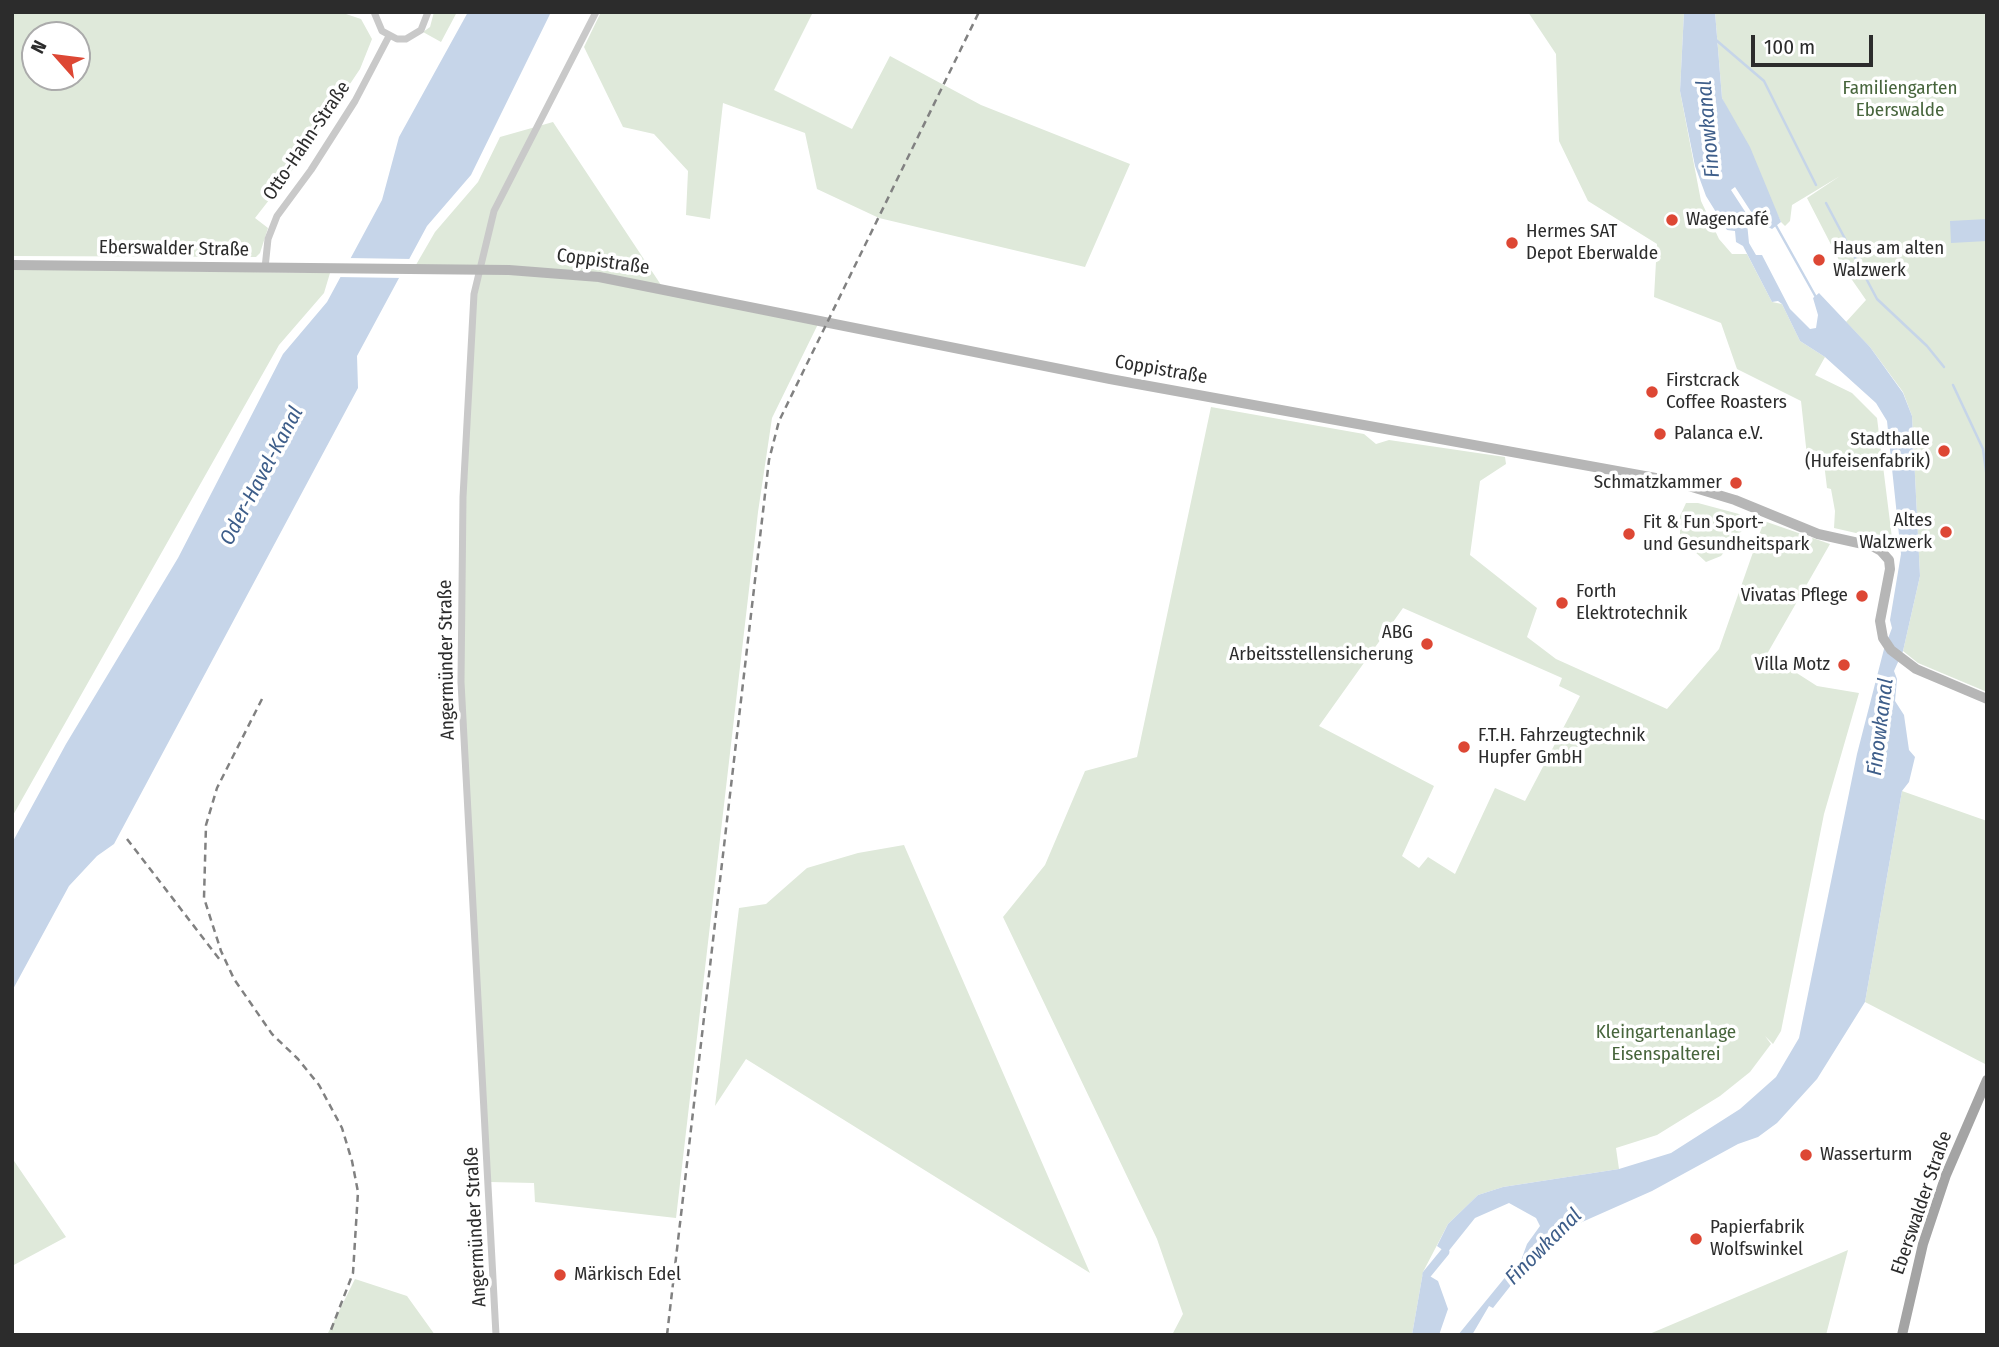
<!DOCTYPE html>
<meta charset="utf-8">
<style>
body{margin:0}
#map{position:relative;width:1999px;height:1347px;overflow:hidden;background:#fff;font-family:"Fira Sans Condensed",sans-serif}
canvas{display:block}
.frame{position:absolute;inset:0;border:14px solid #2c2c2c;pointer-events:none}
.north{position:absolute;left:21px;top:21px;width:70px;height:70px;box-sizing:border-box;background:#fff;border:2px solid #ababab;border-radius:50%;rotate:298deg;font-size:19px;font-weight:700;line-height:28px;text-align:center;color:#2c2c2c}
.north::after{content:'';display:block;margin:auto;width:24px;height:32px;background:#dd4734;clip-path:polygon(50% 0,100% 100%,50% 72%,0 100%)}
.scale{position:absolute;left:1751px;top:35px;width:122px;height:32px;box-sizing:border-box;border:4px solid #2c2c2c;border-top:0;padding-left:9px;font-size:21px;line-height:24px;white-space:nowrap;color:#2c2c2c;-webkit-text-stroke:5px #fff;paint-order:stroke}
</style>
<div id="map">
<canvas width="1999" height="1347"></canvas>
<div class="frame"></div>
<div class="north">N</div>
<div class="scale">100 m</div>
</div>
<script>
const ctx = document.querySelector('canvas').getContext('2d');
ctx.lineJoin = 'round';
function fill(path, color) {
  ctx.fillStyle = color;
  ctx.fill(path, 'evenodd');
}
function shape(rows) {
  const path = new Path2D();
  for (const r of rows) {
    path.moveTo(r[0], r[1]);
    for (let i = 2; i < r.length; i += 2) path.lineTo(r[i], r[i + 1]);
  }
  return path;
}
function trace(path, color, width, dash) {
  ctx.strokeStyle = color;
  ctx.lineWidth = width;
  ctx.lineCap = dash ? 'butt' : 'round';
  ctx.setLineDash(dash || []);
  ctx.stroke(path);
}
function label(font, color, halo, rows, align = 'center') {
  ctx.font = font + ' "Fira Sans Condensed",sans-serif';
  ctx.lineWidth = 7;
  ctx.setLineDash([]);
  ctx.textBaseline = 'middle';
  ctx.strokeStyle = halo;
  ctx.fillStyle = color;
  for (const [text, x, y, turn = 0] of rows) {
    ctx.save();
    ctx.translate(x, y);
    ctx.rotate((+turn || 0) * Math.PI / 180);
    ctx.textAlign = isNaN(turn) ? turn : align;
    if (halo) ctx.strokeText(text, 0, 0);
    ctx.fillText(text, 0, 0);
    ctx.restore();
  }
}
fill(shape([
 [12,12,340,12,361,19,372,39,360,69,291,172,255,218,268,228,260,253,256,257,12,256],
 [35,35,77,35,77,77,35,77],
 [434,12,457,12,441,42,423,32,430,27],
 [601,12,813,12,774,90,852,129,890,56,981,105,1130,164,1085,267,879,218,817,189,805,133,723,103,710,219,686,215,688,171,654,134,623,127,584,47],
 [1528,12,1684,12,1680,91,1701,201,1719,239,1732,254,1747,254,1772,302,1782,304,1800,341,1825,357,1815,375,1852,393,1877,418,1893,546,1869,536,1834,528,1835,511,1831,489,1827,488,1824,463,1807,456,1801,401,1737,369,1721,323,1654,297,1657,244,1588,201,1559,141,1556,54],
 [1715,12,1987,12,1987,692,1918,663,1903,651,1920,576,1912,416,1903,392,1870,347,1846,322,1866,300,1841,264,1807,198,1840,176,1792,205,1790,221,1785,226,1781,222,1722,98],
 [553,122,663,288,820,320,772,418,758,512,676,1218,535,1202,534,1183,490,1182,461,682,469,374,479,271,413,270,435,232,478,182,500,137],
 [12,269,330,273,324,293,279,345,12,817],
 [1211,407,1364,434,1376,444,1389,440,1505,457,1506,464,1480,481,1470,555,1537,608,1527,637,1556,659,1667,709,1719,649,1764,521,1830,544,1767,654,1817,686,1859,693,1824,814,1781,1031,1773,1044,1765,1036,1771,1044,1750,1072,1720,1096,1657,1135,1616,1148,1619,1169,1503,1187,1478,1195,1448,1224,1423,1272,1412,1335,1172,1335,1183,1314,1157,1239,1003,917,1045,865,1085,771,1137,757],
 [1403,608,1562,678,1559,686,1580,696,1525,801,1495,788,1455,874,1428,857,1419,868,1402,856,1434,786,1319,726],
 [1686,503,1698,503,1739,514,1749,522,1721,556,1706,562,1680,538,1680,516],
 [1902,791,1987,821,1987,1065,1865,1002],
 [904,845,1090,1273,746,1059,715,1106,739,908,766,904,807,868,858,853],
 [12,1158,66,1237,12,1266],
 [1848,1250,1826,1335,1647,1335,1739,1296],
 [355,1279,407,1296,435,1335,327,1335]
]), '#dfe9da');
fill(shape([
 [468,12,551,12,471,175,427,226,357,356,358,388,114,844,97,856,69,886,12,991,12,843,66,744,178,558,283,354,327,302,382,200,399,137],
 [1684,12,1715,12,1722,98,1750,147,1781,222,1772,229,1757,221,1735,187,1731,190,1746,213,1749,243,1756,255,1762,255,1790,309,1810,329,1816,328,1818,315,1813,298,1819,293,1870,347,1903,393,1912,416,1920,576,1903,651,1894,671,1897,679,1895,701,1904,715,1909,750,1915,757,1909,782,1902,791,1865,1002,1817,1079,1777,1123,1758,1137,1738,1144,1652,1191,1564,1230,1541,1256,1527,1265,1493,1308,1489,1306,1472,1335,1458,1335,1516,1264,1519,1266,1527,1244,1540,1226,1536,1218,1509,1203,1475,1218,1447,1253,1437,1246,1448,1224,1478,1195,1503,1187,1619,1169,1671,1153,1740,1109,1776,1077,1799,1038,1857,754,1884,649,1892,628,1890,620,1901,554,1887,421,1876,403,1825,357,1800,341,1782,304,1778,301,1772,302,1743,246,1736,242,1735,231,1727,230,1706,196,1695,166,1680,91],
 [1987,219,1987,241,1951,243,1950,221],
 [1423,1272,1438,1281,1448,1309,1439,1335,1412,1335]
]), '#c6d5e9');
fill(shape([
 [347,258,413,259,403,278,337,277]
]), '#fff');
trace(shape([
 [1716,40,1764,81,1816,185],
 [1826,203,1877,299,1927,346,1944,367],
 [1774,222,1817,299],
 [1953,385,1983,449,1987,478]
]), '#c6d5e9', 2.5);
trace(shape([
 [1427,1274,1445,1252]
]), '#c6d5e9', 9);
trace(shape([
 [374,12,382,31,397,39,406,39,421,30,428,12],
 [265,268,268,239,277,216,311,170,355,101,389,36],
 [496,1335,461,682,463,497,474,294,494,211,596,12]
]), '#c9c9c9', 7);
trace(shape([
 [12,265,509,270,599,277,1110,379,1672,481,1735,500,1818,534,1872,546,1881,551,1889,560,1890,569,1880,621,1883,638,1891,650,1916,669,1987,699]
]), '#b6b6b6', 10);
trace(shape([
 [1902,1335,1923,1244,1946,1175,1987,1080]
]), '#a4a4a4', 10);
trace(shape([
 [262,699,217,788,206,825,204,898,221,951,234,979,272,1034,298,1059,319,1085,342,1128,352,1161,358,1192,353,1273,329,1335],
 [127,839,220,960],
 [667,1335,769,460,779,421,979,12]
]), '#818181', 2.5, [7, 5]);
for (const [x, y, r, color] of [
 [1672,220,7,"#dd4734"],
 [1512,243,7,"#dd4734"],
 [1819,260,7,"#dd4734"],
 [1652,392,7,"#dd4734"],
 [1660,434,7,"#dd4734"],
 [1944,451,7,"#dd4734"],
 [1736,483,7,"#dd4734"],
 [1946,532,7,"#dd4734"],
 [1629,534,7,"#dd4734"],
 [1862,596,7,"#dd4734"],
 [1562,603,7,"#dd4734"],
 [1427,644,7,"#dd4734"],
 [1844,665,7,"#dd4734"],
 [1464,747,7,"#dd4734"],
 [1806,1155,7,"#dd4734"],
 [1696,1239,7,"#dd4734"],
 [560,1275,7,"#dd4734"]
]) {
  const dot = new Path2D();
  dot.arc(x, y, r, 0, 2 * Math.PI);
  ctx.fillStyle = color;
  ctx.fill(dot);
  trace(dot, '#fff', 2.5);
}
label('19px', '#47653c', '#fff', [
 ["Familiengarten",1900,89],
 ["Eberswalde",1900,111],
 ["Kleingartenanlage",1666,1033],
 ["Eisenspalterei",1666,1055]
]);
label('19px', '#2c2c2c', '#fff', [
 ["Otto-Hahn-Straße",307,141,-56],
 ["Eberswalder Straße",174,249,1],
 ["Coppistraße",603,262,8],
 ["Coppistraße",1161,370,10],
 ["Angermünder Straße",447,660,-91],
 ["Eberswalder Straße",1922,1203,-71],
 ["Angermünder Straße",476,1227,-93]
]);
label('19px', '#2c2c2c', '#fff', [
 ["Wagencafé",1686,220],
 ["Hermes SAT",1526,232],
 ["Depot Eberwalde",1526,254],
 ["Haus am alten",1833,249],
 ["Walzwerk",1833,271],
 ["Firstcrack",1666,381],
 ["Coffee Roasters",1666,403],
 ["Palanca e.V.",1674,434],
 ["Stadthalle",1930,440,"right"],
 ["(Hufeisenfabrik)",1930,462,"right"],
 ["Schmatzkammer",1722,483,"right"],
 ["Altes",1932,521,"right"],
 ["Walzwerk",1932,543,"right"],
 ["Fit & Fun Sport-",1643,523],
 ["und Gesundheitspark",1643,545],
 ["Forth",1576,592],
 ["Elektrotechnik",1576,614],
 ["Vivatas Pflege",1848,596,"right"],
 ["ABG",1413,633,"right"],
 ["Arbeitsstellensicherung",1413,655,"right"],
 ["Villa Motz",1830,665,"right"],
 ["F.T.H. Fahrzeugtechnik",1478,736],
 ["Hupfer GmbH",1478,758],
 ["Wasserturm",1820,1155],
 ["Papierfabrik",1710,1228],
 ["Wolfswinkel",1710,1250],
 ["Märkisch Edel",574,1275]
], 'left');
label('italic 21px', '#3e5e8a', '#fff', [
 ["Finowkanal",1709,129,-95],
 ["Oder-Havel-Kanal",262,476,-62],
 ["Finowkanal",1881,727,-83],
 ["Finowkanal",1544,1247,-45]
]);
</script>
